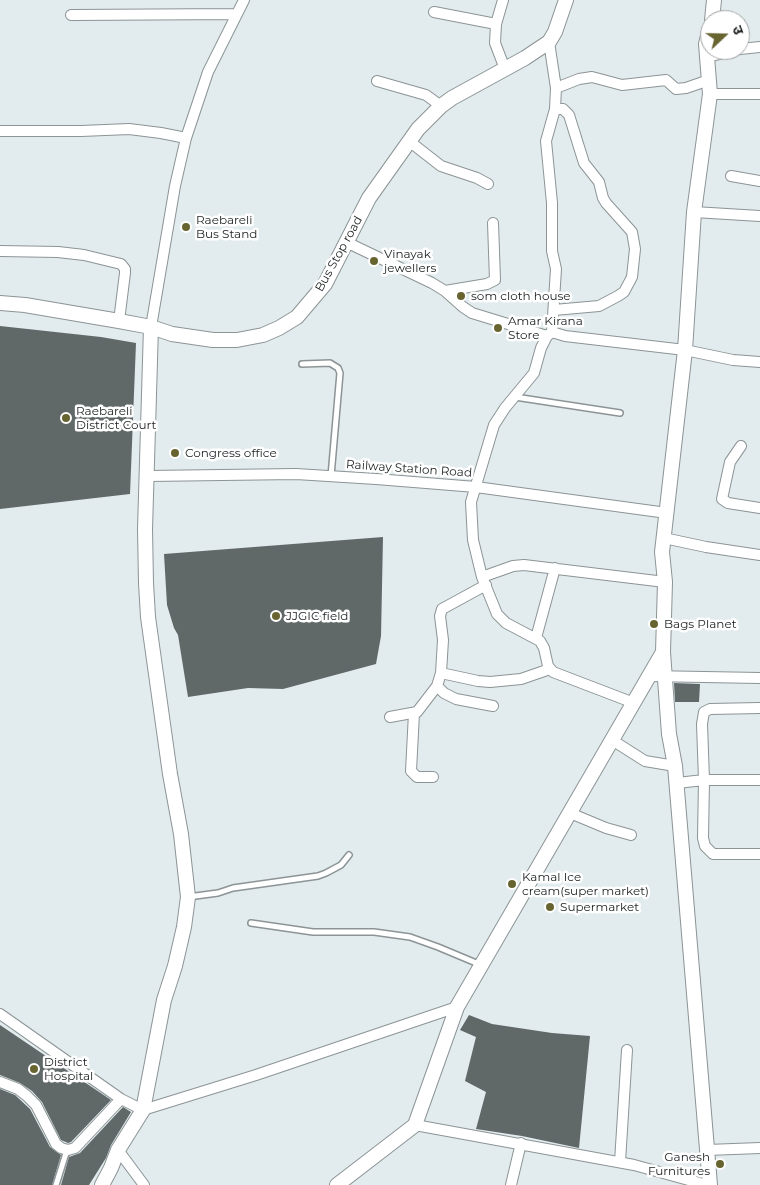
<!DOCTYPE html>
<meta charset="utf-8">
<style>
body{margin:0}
#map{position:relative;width:760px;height:1185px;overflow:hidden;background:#e2ebed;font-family:Montserrat,"Noto Sans Devanagari",sans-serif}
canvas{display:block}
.north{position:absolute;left:700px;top:10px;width:50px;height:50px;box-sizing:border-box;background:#fff;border:1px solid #a4a5a6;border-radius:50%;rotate:69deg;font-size:14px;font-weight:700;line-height:20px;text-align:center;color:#1c1f20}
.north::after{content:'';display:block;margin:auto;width:18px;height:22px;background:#686430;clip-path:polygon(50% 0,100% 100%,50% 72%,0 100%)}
</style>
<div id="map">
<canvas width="760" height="1185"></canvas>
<div class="north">उ</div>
</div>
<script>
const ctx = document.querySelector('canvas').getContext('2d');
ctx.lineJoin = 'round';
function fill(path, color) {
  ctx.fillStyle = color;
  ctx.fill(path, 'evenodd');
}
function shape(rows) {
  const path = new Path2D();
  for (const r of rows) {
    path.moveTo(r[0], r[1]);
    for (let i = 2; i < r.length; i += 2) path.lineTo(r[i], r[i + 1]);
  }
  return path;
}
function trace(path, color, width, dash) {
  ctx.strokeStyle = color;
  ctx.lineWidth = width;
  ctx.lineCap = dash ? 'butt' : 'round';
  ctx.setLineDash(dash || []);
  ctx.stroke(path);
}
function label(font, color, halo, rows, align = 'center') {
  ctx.font = font + ' Montserrat,sans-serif';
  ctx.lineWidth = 5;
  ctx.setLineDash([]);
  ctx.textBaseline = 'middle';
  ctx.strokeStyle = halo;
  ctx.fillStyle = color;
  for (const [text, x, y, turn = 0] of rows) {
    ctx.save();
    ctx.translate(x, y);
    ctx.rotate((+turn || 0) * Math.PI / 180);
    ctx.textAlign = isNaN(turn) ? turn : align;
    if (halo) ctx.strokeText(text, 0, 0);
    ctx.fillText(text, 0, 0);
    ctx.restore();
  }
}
fill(shape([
 [0,326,101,337,136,343,130,494,0,509],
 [383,537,381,636,376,664,283,689,248,688,188,697,178,635,174,628,167,605,164,554],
 [674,683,700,684,699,702,675,702],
 [469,1015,492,1024,552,1033,590,1036,579,1148,522,1136,476,1129,486,1092,465,1081,476,1037,460,1030],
 [0,1025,111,1100,71,1142,68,1143,61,1140,42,1102,32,1091,20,1083,0,1075],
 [0,1089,15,1095,30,1109,50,1147,61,1155,52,1185,0,1185],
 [123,1107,131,1112,111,1145,106,1158,89,1185,61,1185,69,1157,80,1153]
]), '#616968');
const lane = shape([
 [302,364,330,363,338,368,340,373,331,476],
 [515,397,620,413],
 [188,897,218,893,233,888,318,876,326,873,341,865,349,855],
 [251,923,313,932,374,932,410,937,438,947,481,965],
 [56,1185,67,1150]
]);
const street = shape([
 [503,0,496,24,495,43,505,69],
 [434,12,496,24],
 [71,15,237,14],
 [549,42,556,88,555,109,546,141,552,203,552,251,556,269,552,332,565,336,685,350,733,360,760,362],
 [740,49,760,47],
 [707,57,737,50],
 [377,81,426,95,441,106],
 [556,88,579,79,592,77,622,85,666,80,676,89,686,88,709,80],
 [710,94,760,94],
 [0,131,81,131,129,129,161,133,186,138],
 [409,141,441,166,477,178,488,184],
 [731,176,760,181],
 [694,212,760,216],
 [346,242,432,283,445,291,463,307,472,313,547,336],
 [0,251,58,252,84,255,121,264,125,269,125,273,119,321],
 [445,291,487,284,495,280,493,223],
 [554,310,599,306,618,296,624,292,632,277,635,249,632,232,606,203,603,198,599,182,584,163,569,115,563,109,555,109],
 [151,327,175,186,186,138,208,72,244,0],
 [552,332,547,336,541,348,534,373,505,408,494,425,471,502,473,540,482,577,497,614,506,623,540,641,544,648,548,666,553,672,634,703],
 [741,446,730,462,722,499,728,503,760,508],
 [148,476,296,474,376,479,476,487,667,513],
 [664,538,706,547,760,555],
 [482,577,513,566,524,565,665,582],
 [536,638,555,568],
 [441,673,478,681,490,682,521,679,550,669],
 [648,676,760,678],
 [437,686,444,693,456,699,493,706],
 [760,708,710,709,704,712,702,724,704,780,703,838,705,846,713,854,760,854],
 [414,713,411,771,417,777,433,777],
 [390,717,417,712,437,686,441,673,443,640,440,616,442,609,486,585],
 [612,740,645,761,675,766],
 [677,783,704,780,760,780],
 [570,813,606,828,631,835],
 [0,1014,121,1099,143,1110,256,1075,457,1007],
 [0,1082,18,1089,27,1096,36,1105,56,1144,61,1148,68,1150,75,1148,121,1099],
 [415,1125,634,1165,707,1185],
 [118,1150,144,1185],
 [707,1150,760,1148],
 [620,1162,627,1050],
 [511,1185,521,1143]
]);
const secondary = shape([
 [712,20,714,0],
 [0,303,25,305,119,321,151,327,172,334,213,340,237,340,263,335,279,328,297,317,325,284,369,198,418,129,441,106,452,98,525,58,549,42,555,32,566,0],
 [663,652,669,734,675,766,710,1185],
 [102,1185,111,1168,118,1150,143,1110,164,1000,175,966,184,927,188,897,181,834,170,774,148,617,146,583,145,529,151,327],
 [337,1185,415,1125,457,1007,663,652,665,582,662,552,685,350,694,212,710,94,706,44,710,28]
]);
trace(lane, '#8c9496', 8);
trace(street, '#8c9496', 12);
trace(secondary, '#8c9496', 16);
trace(lane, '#fff', 5);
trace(street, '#fff', 10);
trace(secondary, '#fff', 14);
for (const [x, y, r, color] of [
 [186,227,5,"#686430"],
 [374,261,5,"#686430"],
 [461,296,5,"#686430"],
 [498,328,5,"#686430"],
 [66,418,5,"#686430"],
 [175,453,5,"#686430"],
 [276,616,5,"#686430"],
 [654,624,5,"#686430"],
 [512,884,5,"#686430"],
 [550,907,5,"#686430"],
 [34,1069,5,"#686430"],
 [720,1164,5,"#686430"]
]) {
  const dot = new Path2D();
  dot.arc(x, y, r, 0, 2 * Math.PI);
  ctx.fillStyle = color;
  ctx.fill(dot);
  trace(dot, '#fff', 2);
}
label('12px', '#1c1f20', '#fff', [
 ["Raebareli",196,220],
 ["Bus Stand",196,234],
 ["Vinayak",384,254],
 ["jewellers",384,268],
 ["som cloth house",471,296],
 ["Amar Kirana",508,321],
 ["Store",508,335],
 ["Raebareli",76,411],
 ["District Court",76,425],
 ["Congress office",185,453],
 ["JJGIC field",286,616],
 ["Bags Planet",664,624],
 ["Kamal Ice",522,877],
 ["cream(super market)",522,891],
 ["Supermarket",560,907],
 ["District",44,1062],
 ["Hospital",44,1076],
 ["Ganesh",710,1157,"right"],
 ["Furnitures",710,1171,"right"]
], 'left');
label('12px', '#1c1f20', '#fff', [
 ["Bus Stop road",339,254,-61],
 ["Railway Station Road",409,469,4]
]);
</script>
